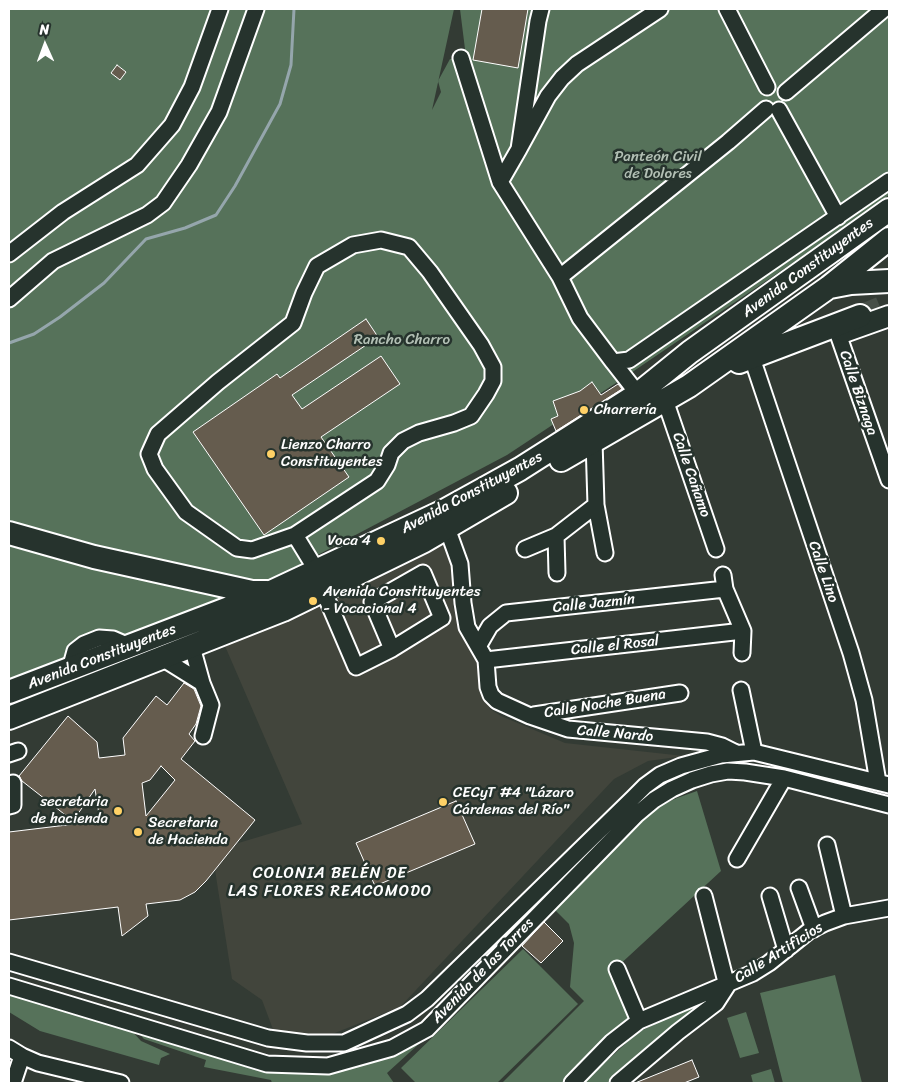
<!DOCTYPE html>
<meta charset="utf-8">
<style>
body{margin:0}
#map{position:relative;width:898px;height:1092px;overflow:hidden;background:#333b34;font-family:Sriracha,sans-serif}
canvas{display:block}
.frame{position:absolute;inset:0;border:10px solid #fff;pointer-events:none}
.north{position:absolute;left:20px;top:20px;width:50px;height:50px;-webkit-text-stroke:4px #26332d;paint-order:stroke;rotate:358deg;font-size:14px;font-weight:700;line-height:20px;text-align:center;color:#fff}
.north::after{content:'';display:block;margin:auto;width:18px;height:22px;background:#fff;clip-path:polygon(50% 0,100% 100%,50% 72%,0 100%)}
</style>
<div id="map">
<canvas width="898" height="1092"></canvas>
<div class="frame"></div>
<div class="north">N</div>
</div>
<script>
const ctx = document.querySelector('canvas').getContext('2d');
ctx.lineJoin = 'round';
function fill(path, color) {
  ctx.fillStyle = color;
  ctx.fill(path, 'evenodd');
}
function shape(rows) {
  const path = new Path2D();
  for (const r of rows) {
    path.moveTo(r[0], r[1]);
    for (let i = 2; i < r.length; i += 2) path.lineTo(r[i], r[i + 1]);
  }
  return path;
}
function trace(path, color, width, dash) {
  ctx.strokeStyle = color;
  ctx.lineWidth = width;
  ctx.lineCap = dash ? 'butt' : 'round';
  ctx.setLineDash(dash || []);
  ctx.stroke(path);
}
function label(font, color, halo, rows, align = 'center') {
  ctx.font = font + ' Sriracha,sans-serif';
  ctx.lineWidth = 5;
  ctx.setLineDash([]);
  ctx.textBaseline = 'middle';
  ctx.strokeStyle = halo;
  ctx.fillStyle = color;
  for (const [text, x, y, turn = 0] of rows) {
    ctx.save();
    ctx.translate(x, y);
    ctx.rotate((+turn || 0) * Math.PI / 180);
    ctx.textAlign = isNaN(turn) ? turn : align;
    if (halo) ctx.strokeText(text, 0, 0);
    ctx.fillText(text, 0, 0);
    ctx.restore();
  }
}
fill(shape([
 [442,544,452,566,453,607,478,661,485,699,490,709,501,716,565,743,684,756,648,761,614,779,400,1007,325,1037,274,1032,262,1000,232,979,215,870,235,844,302,824,225,646,315,608]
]), '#42453c');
fill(shape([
 [9,9,454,9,432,110,441,92,438,81,450,59,466,57,460,9,889,9,889,195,844,228,625,377,507,455,257,587,9,684],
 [697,791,721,871,616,968,635,1014,599,1046,563,1083,502,1083,584,1001,570,987,574,943,569,924,552,907,634,826,655,808,677,798],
 [523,949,578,1004,497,1083,416,1083,401,1068],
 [835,975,862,1083,783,1083,760,993],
 [9,993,131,1030,141,1041,170,1054,161,1058,159,1065,40,1031,9,1012],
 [699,1002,701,1005,632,1060,607,1083,583,1083,637,1033],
 [746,1012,759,1053,740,1058,727,1018],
 [443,1022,387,1073,394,1083,272,1083,271,1080,204,1067,206,1060,144,1039,136,1030,315,1073,339,1072,378,1061,402,1050],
 [771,1069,775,1083,753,1083,751,1075]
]), '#56725a');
trace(shape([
 [9,343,34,334,60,317,104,283,146,239,185,228,216,215,235,186,280,104,291,65,294,9]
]), '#95a6ac', 3);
const building = shape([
 [482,9,528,9,518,68,473,60,482,9],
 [117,65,126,72,120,80,111,73,117,65],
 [366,319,378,337,292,395,302,409,381,356,400,384,321,437,349,477,264,535,193,432,277,374,280,378,366,319],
 [592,382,601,395,618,384,622,389,556,431,551,419,558,416,553,401,580,391,592,382],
 [184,683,194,689,201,706,196,724,189,734,195,741,181,759,255,820,206,881,195,892,180,900,146,904,148,916,122,936,118,907,9,920,9,832,100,821,95,789,73,821,22,781,19,776,68,716,97,742,99,758,125,755,123,738,156,696,167,705,184,683],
 [161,766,175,780,146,816,142,783,150,780,161,766],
 [456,801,475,844,375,886,356,843,456,801],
 [544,922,563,941,541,963,522,946,544,922],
 [692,1060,699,1077,684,1083,635,1083,692,1060]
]);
fill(building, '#655c4e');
trace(building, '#fff', 1);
trace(shape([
 [836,266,869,257],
 [860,316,889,304]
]), '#474f48', 22, [22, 11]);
const minor = shape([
 [727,9,767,87],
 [461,58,500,182,560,277,580,318,613,362,629,360,889,181],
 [786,92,884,9],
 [779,110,838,217],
 [519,149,548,96,562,78,577,64,660,9],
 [500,182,519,149,538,21,541,9],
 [9,254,63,212,137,165,172,125,192,87,220,9],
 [560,277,728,142,766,109],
 [9,299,53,261,147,215,163,203,189,165,219,112,256,9],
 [838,334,889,480],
 [613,362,638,394],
 [754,364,851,653,864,700,878,782],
 [665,400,716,549],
 [594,441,596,505,605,553],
 [447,528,460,564,463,603,467,627,486,660,488,687,491,695,497,701,530,716,568,729,707,742,722,746,736,753],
 [295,535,252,550,237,548,186,512,155,469,149,454,158,434,218,382,293,323,304,293,317,266,353,245,381,240,409,247,430,272,481,345,493,367,493,381,486,394,471,416,454,423,419,433,403,441,391,453,387,465,377,481,295,535,317,571],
 [556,536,557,573],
 [525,549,556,536,596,505],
 [723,575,725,589,743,631,742,653],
 [323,590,356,667,392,649,442,618,423,573,372,602,392,649],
 [194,645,194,654,202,683,211,705,203,736],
 [479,645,490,626,506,613,725,589],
 [162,658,202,683],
 [486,660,743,631],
 [70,669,75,651,84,644,99,638,113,639,129,646],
 [741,690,754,752],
 [534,715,680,693],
 [9,754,18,751],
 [9,784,13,783,13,805,9,806],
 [827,845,844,916],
 [737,859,784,778],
 [799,888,814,929],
 [770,896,786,950],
 [9,962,268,1038,307,1043,344,1043,407,1014,427,999,633,798,645,786,660,775,681,766,721,755,754,752,889,785],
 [617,969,639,1021],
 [9,986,267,1064,328,1066,392,1048,427,1029,636,815,654,800,672,789,692,780,711,774,728,771,745,772,784,778,889,805],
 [9,1048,22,1056,38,1063,121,1083],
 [13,1083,22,1056],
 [572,1083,612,1042,639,1021,753,973,769,963,809,931,825,923,844,916,889,908],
 [618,1083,678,1032,716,1003,727,986,704,896]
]);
const major = shape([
 [844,332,889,316]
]);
const highway = shape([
 [830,287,851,283,889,281],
 [739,362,860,316],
 [561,460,689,386,829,287,889,239],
 [9,533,94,557,252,592,267,592],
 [9,692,271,592,444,511,520,469,638,394,690,352,889,210],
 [9,718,283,610,424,541,506,493]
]);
trace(minor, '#fff', 19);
trace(major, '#fff', 24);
trace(highway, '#fff', 26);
trace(minor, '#26332d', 15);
trace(major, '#26332d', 20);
trace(highway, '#26332d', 22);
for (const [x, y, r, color] of [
 [584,410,5,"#ffd166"],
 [271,454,5,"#ffd166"],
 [381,541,5,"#ffd166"],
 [313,601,5,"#ffd166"],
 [443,802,5,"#ffd166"],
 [118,811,5,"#ffd166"],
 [138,832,5,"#ffd166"]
]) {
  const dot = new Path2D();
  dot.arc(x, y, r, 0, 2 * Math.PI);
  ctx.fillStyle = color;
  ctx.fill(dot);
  trace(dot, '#26332d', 2);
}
label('15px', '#b3c0b5', '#26332d', [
 ["Panteón Civil",658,157],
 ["de Dolores",658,174],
 ["Rancho Charro",402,340]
]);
label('15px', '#fff', '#26332d', [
 ["Avenida Constituyentes",808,268,-36],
 ["Calle Biznaga",858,393,71],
 ["Calle Cañamo",691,475,71],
 ["Avenida Constituyentes",472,493,-28],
 ["Calle Lino",823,572,71],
 ["Calle Jazmín",594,604,-6],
 ["Calle el Rosal",615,646,-6],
 ["Avenida Constituyentes",102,657,-21],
 ["Calle Noche Buena",605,704,-9],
 ["Calle Nardo",615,734,5],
 ["Calle Artificios",779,953,-32],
 ["Avenida de las Torres",483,971,-46]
]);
label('15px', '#fff', '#26332d', [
 ["Charrería",594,410],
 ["Lienzo Charro",281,445],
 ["Constituyentes",281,462],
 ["Voca 4",371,541,"right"],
 ["Avenida Constituyentes",323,592],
 ["- Vocacional 4",323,609],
 ["CECyT #4 \"Lázaro",453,793],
 ["Cárdenas del Río\"",453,810],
 ["secretaria",108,802,"right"],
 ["de hacienda",108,819,"right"],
 ["Secretaria",148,823],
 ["de Hacienda",148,840]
], 'left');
ctx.letterSpacing = '1px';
label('16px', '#fff', '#26332d', [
 ["COLONIA BELÉN DE",330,874],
 ["LAS FLORES REACOMODO",330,892]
]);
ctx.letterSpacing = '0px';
</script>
